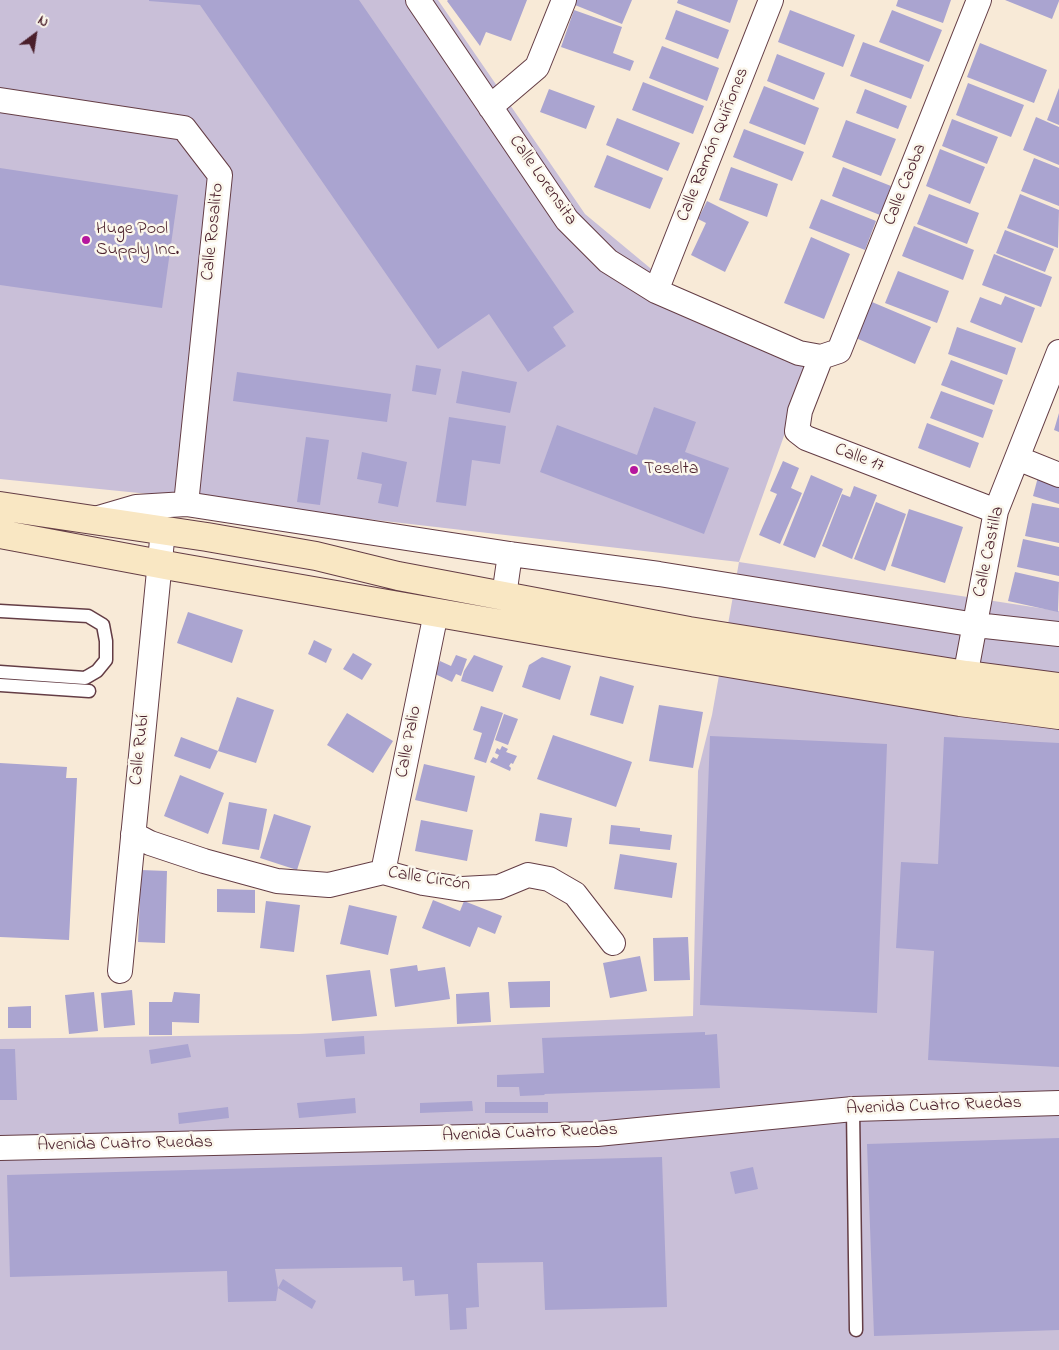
<!DOCTYPE html>
<meta charset="utf-8">
<style>
body{margin:0}
#map{position:relative;width:1059px;height:1350px;overflow:hidden;background:#f8ead7;font-family:"Indie Flower",sans-serif}
canvas{display:block}
.north{position:absolute;left:10px;top:10px;width:50px;height:50px;-webkit-text-stroke:4px #fbf7ec;paint-order:stroke;rotate:31deg;font-size:14px;font-weight:700;line-height:20px;text-align:center;color:#4a1f2b}
.north::after{content:'';display:block;margin:auto;width:18px;height:22px;background:#4a1f2b;clip-path:polygon(50% 0,100% 100%,50% 72%,0 100%)}
</style>
<div id="map">
<canvas width="1059" height="1350"></canvas>
<div class="north">N</div>
</div>
<script>
const ctx = document.querySelector('canvas').getContext('2d');
ctx.lineJoin = 'round';
function fill(path, color) {
  ctx.fillStyle = color;
  ctx.fill(path, 'evenodd');
}
function shape(rows) {
  const path = new Path2D();
  for (const r of rows) {
    path.moveTo(r[0], r[1]);
    for (let i = 2; i < r.length; i += 2) path.lineTo(r[i], r[i + 1]);
  }
  return path;
}
function trace(path, color, width, dash) {
  ctx.strokeStyle = color;
  ctx.lineWidth = width;
  ctx.lineCap = dash ? 'butt' : 'round';
  ctx.setLineDash(dash || []);
  ctx.stroke(path);
}
function label(font, color, halo, rows, align = 'center') {
  ctx.font = font + ' "Indie Flower",sans-serif';
  ctx.lineWidth = 5;
  ctx.setLineDash([]);
  ctx.textBaseline = 'middle';
  ctx.strokeStyle = halo;
  ctx.fillStyle = color;
  for (const [text, x, y, turn = 0] of rows) {
    ctx.save();
    ctx.translate(x, y);
    ctx.rotate((+turn || 0) * Math.PI / 180);
    ctx.textAlign = isNaN(turn) ? turn : align;
    if (halo) ctx.strokeText(text, 0, 0);
    ctx.fillText(text, 0, 0);
    ctx.restore();
  }
}
fill(shape([
 [0,0,438,0,585,214,685,297,815,349,739,562,1059,611,1059,1350,0,1350,0,1039,299,1034,693,1016,698,771,712,715,739,562,159,495,0,479]
]), '#c9bfd8');
fill(shape([
 [149,0,359,0,574,312,553,327,566,346,528,372,489,314,438,349,200,5,149,1],
 [448,0,527,0,511,41,486,32,480,46,447,1],
 [577,0,632,0,622,24,575,5],
 [678,0,738,0,730,23,677,3],
 [898,0,951,0,943,23,896,6],
 [1005,0,1059,0,1059,1,1052,19],
 [574,10,622,27,613,53,634,61,630,71,561,47],
 [676,10,729,30,718,59,665,39],
 [790,10,855,35,843,67,778,42],
 [892,10,942,30,929,62,879,42],
 [863,42,924,65,911,99,850,76],
 [980,43,1047,70,1034,103,967,77],
 [662,46,719,68,707,101,649,78],
 [777,54,825,73,814,100,767,81],
 [643,82,704,106,693,134,632,110],
 [968,83,1024,105,1011,137,956,115],
 [764,86,819,108,805,145,749,123],
 [1059,88,1059,125,1047,120],
 [549,89,595,106,586,129,540,112],
 [865,89,907,106,898,129,856,113],
 [1036,117,1059,127,1059,165,1023,150],
 [617,118,680,143,668,171,606,145],
 [952,119,998,137,987,164,942,146],
 [846,120,896,139,881,176,832,157],
 [744,129,804,152,792,181,733,157],
 [940,149,985,167,970,204,926,186],
 [607,155,663,178,650,209,594,187],
 [1034,158,1059,168,1059,206,1021,191],
 [731,167,778,184,767,217,719,200],
 [843,167,891,186,880,215,832,196],
 [0,168,178,195,162,308,0,285],
 [929,194,979,213,967,244,917,224],
 [1020,194,1059,210,1058,248,1007,228],
 [821,199,876,221,865,250,809,228],
 [707,201,749,222,725,272,691,255,706,223,698,219],
 [914,226,974,250,963,280,902,256],
 [1005,230,1054,249,1045,272,996,253],
 [811,237,850,254,824,319,784,303],
 [994,254,1052,277,1041,307,982,285],
 [898,271,949,291,937,323,885,303],
 [1005,296,1035,308,1022,343,970,322,980,297,1001,305],
 [872,302,931,327,915,364,856,338],
 [957,327,1016,348,1007,375,948,354],
 [951,360,1003,380,994,405,941,385],
 [416,365,441,369,436,395,412,391],
 [462,371,517,382,510,413,456,403],
 [237,372,391,394,387,422,233,401],
 [941,391,993,410,983,438,930,418],
 [654,407,696,422,685,452,729,468,704,534,540,472,557,425,637,455],
 [1059,413,1059,432,1054,430],
 [449,417,506,426,500,464,472,460,466,506,436,502],
 [927,423,979,443,970,468,918,448],
 [306,437,329,440,320,505,297,502],
 [362,452,407,462,398,507,378,503,382,484,357,479],
 [783,461,799,468,791,488,802,493,780,544,759,535,777,494,770,491],
 [811,475,843,489,815,558,783,545],
 [1038,477,1059,483,1059,504,1033,496],
 [854,486,877,495,852,559,822,546,842,494,850,497],
 [876,502,906,514,885,571,854,559],
 [1032,503,1059,508,1059,543,1025,536],
 [909,509,963,527,945,583,891,566],
 [1023,539,1059,547,1059,576,1017,567],
 [1015,572,1059,582,1058,612,1008,601],
 [188,612,243,630,232,663,177,643],
 [314,640,332,649,326,663,308,654],
 [353,653,372,664,362,680,343,669],
 [456,655,467,659,461,676,456,674,452,682,435,674,440,661,451,666],
 [474,655,503,666,493,692,461,681,464,671],
 [542,657,571,666,560,700,522,687,529,665],
 [600,676,634,686,623,724,590,715],
 [237,697,274,710,256,763,218,751],
 [659,705,703,712,693,768,649,761],
 [481,706,503,713,486,763,474,759,482,733,473,730],
 [347,713,393,741,373,773,327,745],
 [504,714,518,719,508,745,495,740],
 [553,735,632,762,616,807,537,779],
 [710,736,887,744,877,1013,700,1005],
 [181,737,218,751,210,769,174,756],
 [944,737,1059,743,1059,1067,928,1060,934,951,896,948,901,862,938,864],
 [502,746,508,749,506,752,517,756,513,764,511,763,509,766,511,768,510,771,490,762,493,757,497,759,499,755,495,753,497,748,500,750],
 [0,763,67,767,66,778,77,778,69,940,0,937],
 [424,764,475,776,467,812,415,800],
 [180,775,224,793,208,834,164,816],
 [229,802,267,809,259,850,222,844],
 [540,813,572,818,567,847,535,841],
 [274,814,311,826,297,870,260,858],
 [421,820,473,830,467,861,415,851],
 [611,825,640,828,640,831,672,835,670,850,609,844],
 [620,854,677,863,672,898,614,889],
 [141,870,167,871,165,943,138,942],
 [217,889,255,890,255,913,217,912],
 [433,900,460,911,464,901,502,916,495,934,478,927,470,947,422,928],
 [266,901,300,905,294,952,260,948],
 [349,905,397,916,388,955,340,944],
 [688,937,690,980,654,981,653,938],
 [640,956,647,991,610,998,603,963],
 [417,965,418,971,445,967,450,999,395,1007,390,969],
 [370,970,377,1016,332,1021,326,975],
 [550,981,550,1007,510,1008,508,982],
 [132,990,135,1025,104,1028,101,993],
 [94,992,98,1031,69,1034,65,995],
 [174,992,200,994,199,1023,172,1022,172,1035,149,1035,149,1002,172,1002],
 [489,992,491,1022,457,1024,456,994],
 [31,1006,31,1028,8,1028,8,1007],
 [705,1032,705,1035,717,1034,720,1088,544,1094,545,1095,520,1096,519,1087,497,1087,497,1075,544,1073,542,1038],
 [364,1036,365,1054,326,1057,324,1039],
 [188,1044,191,1057,151,1064,149,1050],
 [0,1049,15,1049,17,1100,0,1100],
 [355,1098,356,1113,299,1118,297,1103],
 [472,1101,473,1111,420,1113,420,1103],
 [485,1102,548,1102,548,1113,485,1113],
 [228,1107,229,1118,179,1124,178,1113],
 [1059,1138,1059,1330,874,1336,867,1144],
 [662,1157,667,1307,545,1310,543,1262,477,1263,479,1307,466,1308,467,1329,450,1330,448,1294,415,1296,414,1280,403,1281,402,1267,275,1269,278,1288,283,1279,316,1301,312,1309,278,1288,276,1301,228,1302,227,1271,10,1277,7,1175],
 [753,1167,758,1189,735,1194,730,1172]
]), '#aaa4d0');
const lane = shape([
 [0,611,88,616,103,625,106,641,106,660,97,671,85,678,0,672],
 [0,685,89,691],
 [853,1109,856,1330]
]);
const street = shape([
 [418,0,567,220,608,261,656,291,799,353,821,357,839,351,979,0],
 [0,100,184,128,220,175,186,504],
 [490,107,537,67,564,0],
 [656,291,771,0],
 [821,357,800,411,797,431,806,438,996,511],
 [1017,458,1059,475],
 [95,519,136,507,186,504,510,554,659,574,976,625,1059,634],
 [504,596,510,554],
 [962,693,996,511,1059,352],
 [133,834,150,843,204,861,277,881,329,885,383,872,423,883,462,889,499,887,528,875,549,879,575,894,613,943],
 [383,872,436,613],
 [120,971,163,530],
 [0,1148,597,1134,853,1109,1059,1103]
]);
const secondary = shape([
 [0,506,207,537,316,556,398,576,689,631,966,675,1059,687],
 [0,534,176,567,610,643,960,702,1059,715]
]);
trace(lane, '#643d45', 15);
trace(street, '#643d45', 26);
trace(secondary, '#643d45', 30);
trace(lane, '#fff', 12);
trace(street, '#fff', 24);
trace(secondary, '#f9e7c3', 28);
for (const [x, y, r, color] of [
 [86,240,5,"#b5179e"],
 [634,470,5,"#b5179e"]
]) {
  const dot = new Path2D();
  dot.arc(x, y, r, 0, 2 * Math.PI);
  ctx.fillStyle = color;
  ctx.fill(dot);
  trace(dot, '#fbf7ec', 2);
}
label('18px', '#4a1f2b', '#fbf7ec', [
 ["Calle Ramón Quiñones",714,145,-68],
 ["Calle Lorensita",542,181,55],
 ["Calle Caoba",906,185,-68],
 ["Calle Rosalito",214,232,-84],
 ["Calle 17",859,459,21],
 ["Calle Castilla",990,552,-78],
 ["Calle Palio",410,742,-79],
 ["Calle Rubí",141,750,-84],
 ["Calle Circón",429,880,9],
 ["Avenida Cuatro Ruedas",934,1107,-2],
 ["Avenida Cuatro Ruedas",530,1134,-2],
 ["Avenida Cuatro Ruedas",125,1145,-1]
]);
label('18px', '#4a1f2b', '#fbf7ec', [
 ["Huge Pool",96,230],
 ["Supply Inc.",96,251],
 ["Teselta",644,470]
], 'left');
</script>
